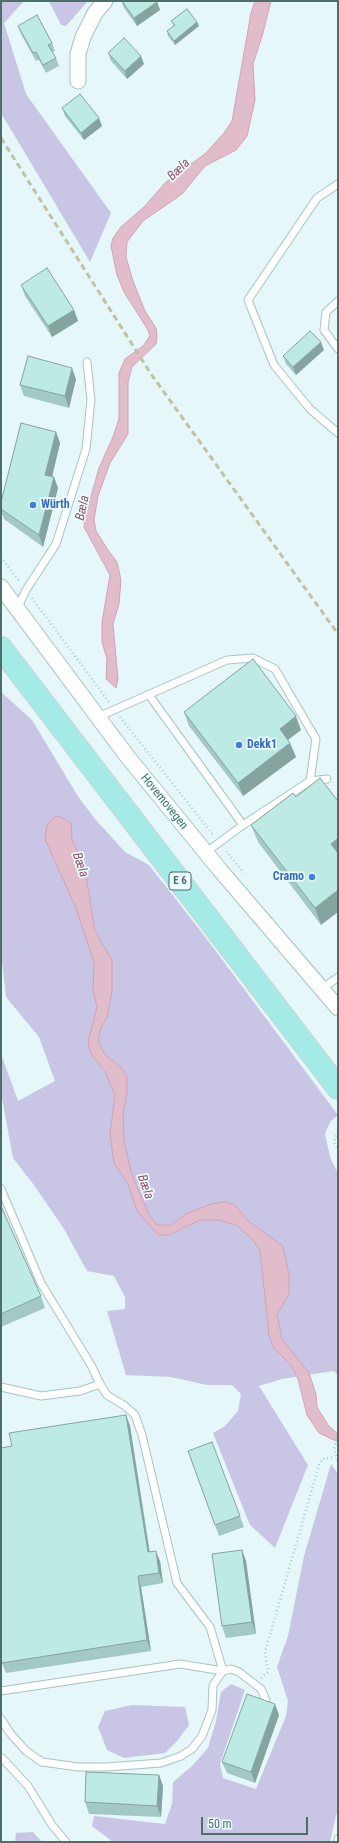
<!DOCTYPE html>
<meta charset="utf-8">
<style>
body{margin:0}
#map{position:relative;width:339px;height:1843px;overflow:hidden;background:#e5f7f9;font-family:"Roboto Condensed",sans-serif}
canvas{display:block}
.frame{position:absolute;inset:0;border:2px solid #4d6f6a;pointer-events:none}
.scale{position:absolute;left:201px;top:1817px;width:107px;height:18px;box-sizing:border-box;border:2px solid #4d6f6a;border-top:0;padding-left:5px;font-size:12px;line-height:14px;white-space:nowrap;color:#4d6f6a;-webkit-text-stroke:3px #ebfbfd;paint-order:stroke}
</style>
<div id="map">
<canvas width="339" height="1843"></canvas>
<div class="frame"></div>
<div class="scale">50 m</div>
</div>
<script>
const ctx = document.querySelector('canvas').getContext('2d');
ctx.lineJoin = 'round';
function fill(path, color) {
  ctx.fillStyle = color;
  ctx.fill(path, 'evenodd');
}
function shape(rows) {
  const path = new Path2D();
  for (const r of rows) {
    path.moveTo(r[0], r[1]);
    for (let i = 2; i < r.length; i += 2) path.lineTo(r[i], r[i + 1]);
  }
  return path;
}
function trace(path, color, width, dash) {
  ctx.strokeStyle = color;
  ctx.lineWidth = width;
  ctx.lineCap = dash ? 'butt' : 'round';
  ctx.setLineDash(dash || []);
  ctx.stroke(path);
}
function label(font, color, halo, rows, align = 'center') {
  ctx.font = font + ' "Roboto Condensed",sans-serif';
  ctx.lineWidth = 3.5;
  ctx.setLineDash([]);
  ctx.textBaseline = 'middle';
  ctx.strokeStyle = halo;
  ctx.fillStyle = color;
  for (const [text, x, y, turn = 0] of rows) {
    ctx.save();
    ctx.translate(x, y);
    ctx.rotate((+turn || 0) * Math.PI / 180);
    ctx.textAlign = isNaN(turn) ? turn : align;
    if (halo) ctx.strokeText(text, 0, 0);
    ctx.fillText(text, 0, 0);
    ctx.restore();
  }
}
fill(shape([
 [1,1,24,1,4,23,26,94,111,213,90,262,1,113],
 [49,1,88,1,66,26,61,25],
 [1,692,32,720,79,798,96,820,125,852,149,865,203,934,338,1115,330,1122,325,1134,330,1157,338,1174,338,1374,333,1371,282,1379,259,1386,308,1465,275,1548,250,1525,213,1433,225,1426,238,1411,241,1394,232,1385,207,1385,171,1377,126,1375,107,1311,125,1309,125,1297,114,1276,87,1271,64,1229,34,1185,13,1158,1,1093,1,1054,18,1101,55,1081,39,1037,6,997,1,953],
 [331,1464,338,1474,338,1807,330,1842,113,1842,92,1826,94,1816,165,1824,172,1804,173,1782,192,1766,208,1748,216,1721,221,1692,231,1684,245,1690,220,1764,223,1778,256,1789,286,1716,288,1701,277,1667,288,1636,304,1556],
 [132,1705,185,1707,189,1725,178,1740,165,1753,124,1758,107,1750,98,1727,105,1711],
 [33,1832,42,1842,15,1842,16,1833]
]), '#c8c5e5');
const water = shape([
 [255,1,271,1,263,33,253,64,255,100,247,136,236,150,205,166,182,194,143,221,127,242,126,257,133,281,145,311,156,328,157,336,156,344,132,367,128,382,128,434,110,463,98,496,94,520,96,531,108,550,117,562,121,580,119,604,113,624,118,679,116,688,106,679,107,659,102,642,102,622,110,575,84,527,85,518,99,468,113,437,119,419,119,373,125,359,143,346,150,336,148,330,124,292,117,275,111,246,113,238,121,227,144,207,166,182,205,154,224,133,232,121,251,13,255,1],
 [59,816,71,823,72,840,84,864,95,931,112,960,112,992,107,1017,100,1030,98,1041,105,1055,121,1067,127,1077,127,1092,123,1114,124,1141,132,1175,149,1215,157,1225,171,1225,186,1214,211,1204,225,1202,235,1205,248,1221,283,1246,289,1275,289,1294,277,1315,282,1339,309,1373,316,1394,317,1407,328,1425,338,1434,338,1442,319,1433,307,1415,298,1379,291,1365,273,1347,269,1335,260,1250,252,1239,236,1225,219,1220,200,1220,169,1235,158,1235,137,1211,128,1184,114,1163,110,1134,115,1095,105,1072,90,1052,88,1042,97,1007,93,990,94,962,75,906,45,839,47,825,53,818,59,816]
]);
fill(water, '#e1bcca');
trace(water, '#d1a3b4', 1);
const service = shape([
 [338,184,317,198,248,300,274,365,310,409,338,433],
 [338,301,326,312,324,330,338,349],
 [17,609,26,590,56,544,86,449,91,400,87,362],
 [149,695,243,825],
 [98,717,227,660,253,658,275,669,316,739,310,781],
 [205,853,243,825,310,781,327,779],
 [322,989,338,977],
 [1,1189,41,1283,91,1365,100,1384,107,1395,125,1406,135,1415,142,1435,177,1583,210,1627,223,1671,180,1664,1,1691],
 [1,1387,41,1396,80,1391,100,1384],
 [1,1719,10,1733,26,1751,42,1762,78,1767,106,1767,161,1763,181,1756,192,1749,202,1736,212,1710,213,1685,223,1671,231,1669,239,1672,261,1689,266,1700],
 [1,1757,28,1786,52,1825,66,1842],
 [338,1842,338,1839]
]);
const minor = shape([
 [78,81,78,54,83,37,95,13,105,1],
 [1,587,127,756,220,870,338,1008]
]);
const trunk = shape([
 [1,648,338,1088]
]);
trace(service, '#a8c4c2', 9);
trace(minor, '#a8c4c2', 17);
trace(trunk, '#cad4d2', 24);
trace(shape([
 [1,557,20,582],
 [32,598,109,702],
 [120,717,214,836],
 [226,851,244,873],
 [1,1132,1,1160],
 [338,1132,335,1138,334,1142,338,1150],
 [338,1436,334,1449,338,1462],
 [261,1678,268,1672,265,1652,319,1465,322,1459,335,1457]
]), '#a3d0cb', 2.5, [1, 3]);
trace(service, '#fff', 7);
trace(minor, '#fff', 15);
trace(trunk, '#a4eae6', 22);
trace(shape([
 [1,138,151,374,338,634]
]), '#c1c1a5', 3, [6, 4]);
fill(shape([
 [121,1,157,1,160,10,137,26,124,8],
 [171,21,197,22,199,26,175,45,168,36,167,31,174,26],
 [18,26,52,43,55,51,52,52,56,58,59,66,46,73,39,60,36,61,21,34],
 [108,53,144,64,127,79,111,61],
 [62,108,102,126,84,140,65,116],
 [21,285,74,310,78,321,52,337,25,296],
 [324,350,296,375,286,364,283,356],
 [76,379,69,408,24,396,20,385],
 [56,432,60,443,52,476,54,477,58,488,43,547,4,519,1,511,1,502],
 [184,712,301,730,288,740,296,757,243,796,189,726],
 [293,793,321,925,258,842,251,825],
 [1,1206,41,1296,45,1308,1,1327],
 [126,1415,130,1426,150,1552,160,1561,163,1583,141,1587,151,1651,6,1673,2,1663,12,1446],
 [212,1442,244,1527,219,1536,188,1451],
 [242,1550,246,1561,256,1634,226,1638,222,1626],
 [279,1715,255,1783,227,1773,222,1762],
 [159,1775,163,1786,161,1817,89,1814,85,1802]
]), '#a3c9c4');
fill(shape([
 [157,2,160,10,137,26,134,18],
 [197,22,199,26,175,45,174,41],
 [141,56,144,64,127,79,125,71],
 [99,118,102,126,84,140,81,133],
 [74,310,78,321,52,337,48,326],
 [321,342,324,350,296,375,293,367],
 [72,368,76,379,69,408,65,396],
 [56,432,60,443,50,486,45,475],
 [54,477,58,488,43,547,39,535],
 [296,716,301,730,285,742,280,729],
 [290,743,296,757,243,796,238,783],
 [338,838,338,860,331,844],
 [338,890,338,912,321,925,315,908],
 [126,1415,130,1426,151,1563,148,1552],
 [242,1550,246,1561,256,1634,252,1622],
 [156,1551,160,1561,163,1583,159,1573],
 [138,1576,141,1587,151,1651,147,1640],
 [275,1704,279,1715,255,1783,251,1772],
 [159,1775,163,1786,161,1817,157,1806]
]), '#85a4a0');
const building = shape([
 [122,1,157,1,157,2,134,18,122,1],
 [187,9,197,22,174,41,167,31,175,25,171,21,187,9],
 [37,15,52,43,48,45,56,58,43,65,36,52,33,53,18,26,37,15],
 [124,38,141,56,125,71,108,53,124,38],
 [80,94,99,118,81,133,62,108,80,94],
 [47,268,74,310,48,326,21,285,47,268],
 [310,331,321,342,293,367,283,356,310,331],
 [28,356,72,368,65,396,20,385,28,356],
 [21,423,56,432,45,475,54,477,39,535,1,509,1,502,21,423],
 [253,659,296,716,280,729,290,743,238,783,184,712,253,659],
 [320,778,338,801,338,838,331,844,338,853,338,890,315,908,251,825,293,793,296,797,320,778],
 [1,1206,41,1296,1,1314,1,1206],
 [126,1415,148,1552,156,1551,159,1573,138,1576,147,1640,2,1663,1,1656,1,1448,12,1446,9,1433,126,1415],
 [212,1442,240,1516,215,1525,188,1451,212,1442],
 [242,1550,252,1622,222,1626,212,1554,242,1550],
 [247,1694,275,1704,251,1772,222,1762,247,1694],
 [86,1772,159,1775,157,1806,85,1802,86,1772]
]);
fill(building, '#beeae4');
trace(building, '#85a4a0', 1);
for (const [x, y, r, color] of [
 [33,505,4,"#3f7fe0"],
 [239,745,4,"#3f7fe0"],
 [312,877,4,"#3f7fe0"]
]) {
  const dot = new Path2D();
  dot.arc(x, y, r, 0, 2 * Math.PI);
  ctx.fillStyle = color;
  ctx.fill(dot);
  trace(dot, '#ebfbfd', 1.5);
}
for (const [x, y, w] of [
 [180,881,22]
]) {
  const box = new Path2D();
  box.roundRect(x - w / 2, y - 9, w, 18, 3);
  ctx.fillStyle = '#ebfbfd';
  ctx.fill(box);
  trace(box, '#4d6f6a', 1);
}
label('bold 11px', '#4d6f6a', null, [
 ["E 6",180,881]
]);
label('bold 12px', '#366cbe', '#ebfbfd', [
 ["Würth",41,505],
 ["Dekk1",247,745],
 ["Cramo",304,877,"right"]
], 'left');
label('12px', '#4d6f6a', '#ebfbfd', [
 ["Hovemovegen",164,802,51]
]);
label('italic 13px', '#94546a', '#ebfbfd', [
 ["Bæla",179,170,-44],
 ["Bæla",83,508,-78],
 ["Bæla",80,865,71],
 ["Bæla",145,1187,71]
]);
</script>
